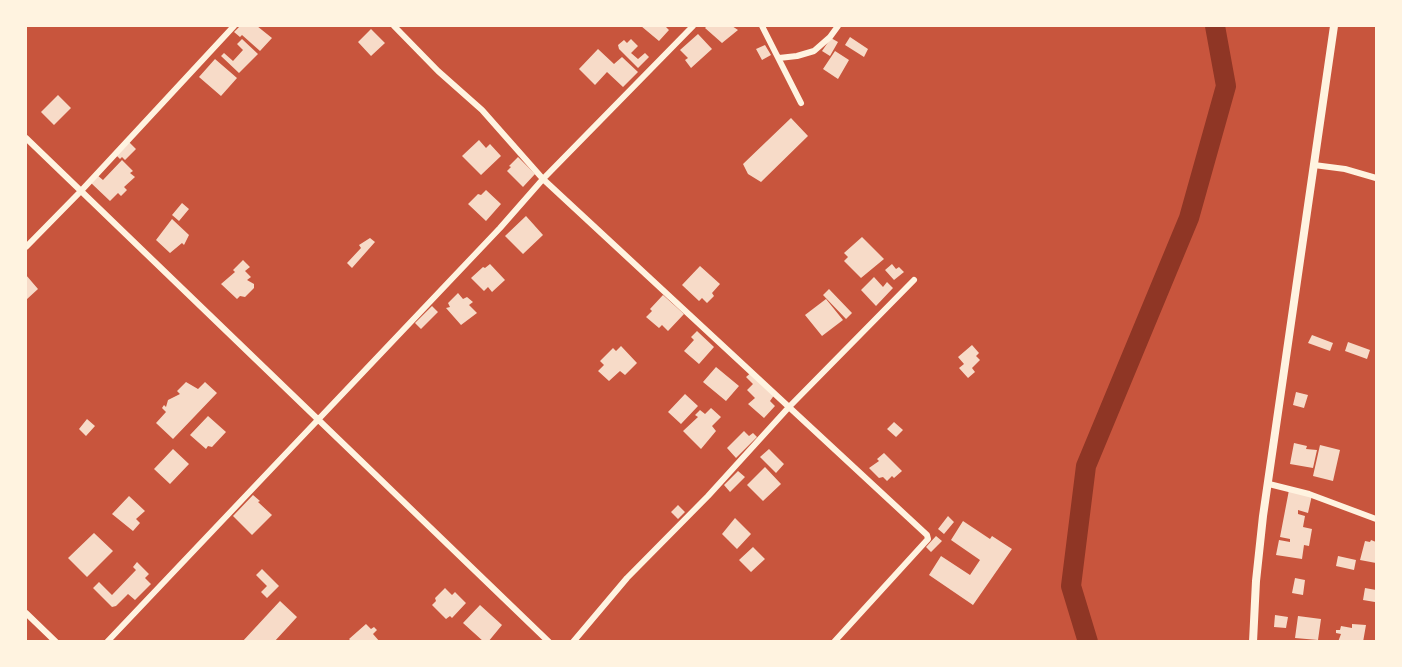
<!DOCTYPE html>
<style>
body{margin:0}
#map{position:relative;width:1402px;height:667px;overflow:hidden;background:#c8553d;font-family:"Golos Text",sans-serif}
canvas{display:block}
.frame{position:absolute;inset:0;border:27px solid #fff3e0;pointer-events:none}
</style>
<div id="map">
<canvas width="1402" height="667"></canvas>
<div class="frame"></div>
</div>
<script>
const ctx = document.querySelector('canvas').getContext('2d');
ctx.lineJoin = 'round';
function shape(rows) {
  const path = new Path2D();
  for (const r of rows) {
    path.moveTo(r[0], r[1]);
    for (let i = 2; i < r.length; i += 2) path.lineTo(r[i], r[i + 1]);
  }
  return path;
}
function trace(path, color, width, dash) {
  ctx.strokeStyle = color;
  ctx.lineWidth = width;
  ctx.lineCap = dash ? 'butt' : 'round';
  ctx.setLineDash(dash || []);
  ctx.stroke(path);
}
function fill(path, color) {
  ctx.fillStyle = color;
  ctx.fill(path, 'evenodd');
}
trace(shape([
 [1088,642,1071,586,1086,466,1189,218,1226,86,1215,26]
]), '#8f3625', 20);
fill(shape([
 [240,26,257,26,272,38,260,51,242,35,240,37,234,32],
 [641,26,668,26,666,27,669,30,659,41],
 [707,26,732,26,738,30,722,43,705,28],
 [371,29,385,43,371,56,358,42],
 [698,34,712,49,691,68,685,60,688,58,680,50],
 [850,37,868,49,864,57,845,45],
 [831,38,838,42,830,56,822,51],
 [242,39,258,54,239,73,221,56,224,53,233,61,243,50,237,44],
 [631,39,638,46,631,53,638,59,645,53,649,57,638,68,619,49,618,45,624,40,627,43],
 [765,45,771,55,762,60,756,49],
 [598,49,614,64,622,57,638,72,623,87,607,72,595,85,579,69],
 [835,51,849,60,838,79,823,69],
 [215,59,237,78,221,96,199,77],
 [58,95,71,108,54,125,41,112],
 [791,118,808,136,761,182,748,174,743,164],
 [479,140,486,148,490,144,501,156,481,175,462,156],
 [129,142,136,149,125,160,122,157,120,159,116,155],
 [518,157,535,174,523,187,507,171,511,167,509,166],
 [122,160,133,171,130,173,135,177,124,187,127,190,121,196,118,193,110,201,90,182,97,175,103,180],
 [486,190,501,204,486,221,468,204,478,194,481,195],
 [182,203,189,209,179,221,172,215],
 [526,216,543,235,523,254,505,236],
 [172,219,189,235,184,245,182,243,170,253,156,240],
 [862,237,884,259,861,278,844,261,848,257,844,253],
 [370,238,375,242,352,268,347,263,361,248,359,245],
 [243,260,250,267,245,271,251,277,247,280,254,284,254,288,245,297,240,296,237,299,221,284,235,272,233,270],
 [490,264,505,280,492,292,488,287,484,291,471,278,483,267,485,268],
 [892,264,896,269,899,267,904,272,894,280,885,270],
 [700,266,720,284,712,293,714,296,707,303,702,298,699,301,682,285],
 [26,275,38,289,26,300],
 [874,277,883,287,887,282,893,288,876,306,861,290],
 [829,289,852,313,846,319,823,295],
 [458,293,463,299,467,297,473,302,469,305,477,313,461,325,446,308,450,307,448,303],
 [663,295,684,314,668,331,662,325,659,328,646,317,652,311,650,309],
 [826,299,843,320,822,336,805,315],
 [432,306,438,312,421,329,415,323],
 [697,331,714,347,699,364,684,351,694,340,691,337],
 [1312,335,1333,343,1330,351,1308,343],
 [1348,342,1370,350,1367,359,1345,351],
 [972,345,979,353,976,356,980,360,972,368,975,372,968,378,959,368,964,364,958,357],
 [621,346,637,363,625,375,620,371,609,381,598,371,604,365,600,361,613,348,616,351],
 [716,367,739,386,726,401,703,382],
 [753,371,775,394,770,401,775,406,764,418,748,404,755,398,747,390,753,384,746,377],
 [186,382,198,389,205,382,217,393,173,439,156,423,166,412,162,408,164,405,166,407,168,400,180,394,177,391],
 [1296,392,1308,395,1304,408,1293,405],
 [685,394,698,406,681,424,668,412],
 [711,408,721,417,712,426,716,431,701,449,683,431,698,417,695,415,700,410,705,414],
 [208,416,226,432,212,447,208,446,206,449,190,435],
 [87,419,95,426,86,436,79,429],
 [894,422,903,430,896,437,887,429],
 [744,431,749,436,753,433,757,437,736,458,727,448],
 [1294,443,1307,446,1306,449,1317,450,1313,468,1290,464],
 [1320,445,1340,450,1333,481,1313,476],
 [173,449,189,464,170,484,154,469],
 [769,449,784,464,776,473,760,457],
 [884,453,902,471,894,478,892,476,887,481,883,477,879,478,869,468,879,461,877,459],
 [765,467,781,484,763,501,747,485],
 [738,471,745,477,730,492,724,485],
 [1289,490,1312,495,1308,513,1298,510,1298,514,1305,516,1303,527,1312,529,1309,546,1304,545,1302,559,1276,555,1279,540,1290,542,1290,539,1280,537],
 [253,495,260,501,258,502,272,515,252,535,233,516],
 [129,496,145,511,136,519,140,523,133,531,112,514],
 [678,505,685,512,678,519,671,512],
 [948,516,954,522,944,534,938,529],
 [735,518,751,534,737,549,722,534],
 [963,521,990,539,992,536,1012,549,973,605,929,575,941,556,970,575,980,560,951,540],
 [94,533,113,551,87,577,68,558],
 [936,536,942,541,931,552,926,547],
 [1371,540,1376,542,1376,563,1360,560,1365,541,1370,542],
 [753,547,765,559,751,572,739,560],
 [1338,556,1356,560,1354,570,1336,566],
 [137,562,149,574,145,578,151,584,135,600,128,594,116,606,112,607,93,588,99,582,112,595,136,570,133,567],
 [262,569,279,586,267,598,261,592,267,586,256,575],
 [1295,578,1305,580,1303,595,1292,593],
 [445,588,452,595,455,592,466,603,452,618,450,616,446,619,432,605,436,601,435,598],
 [1365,588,1376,590,1375,602,1363,600],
 [280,601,297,617,274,642,242,642],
 [480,605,502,625,488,642,484,642,463,623],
 [1275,615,1288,617,1286,628,1274,627],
 [1298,616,1321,619,1318,640,1295,638],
 [366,624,371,629,374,627,377,630,373,634,380,642,352,642,349,639],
 [1352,624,1366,625,1363,642,1338,642,1341,634,1336,633,1336,630,1340,630,1341,626,1352,628]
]), '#f7dbc8');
trace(shape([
 [394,26,438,71,482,110,543,179,927,535,928,539,834,642],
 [762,26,801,103],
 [779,58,797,56,814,51,830,37,838,26],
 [26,138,549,642],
 [1314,165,1345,169,1376,178],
 [26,247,80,192,234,26],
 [1269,484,1309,494,1376,519],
 [26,613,56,642],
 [107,642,500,228,543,179,693,26],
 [573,642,627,578,708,496,789,407,914,280]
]), '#fff3e0', 6);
trace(shape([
 [1253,642,1256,581,1263,516,1334,26]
]), '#fff3e0', 8);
</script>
